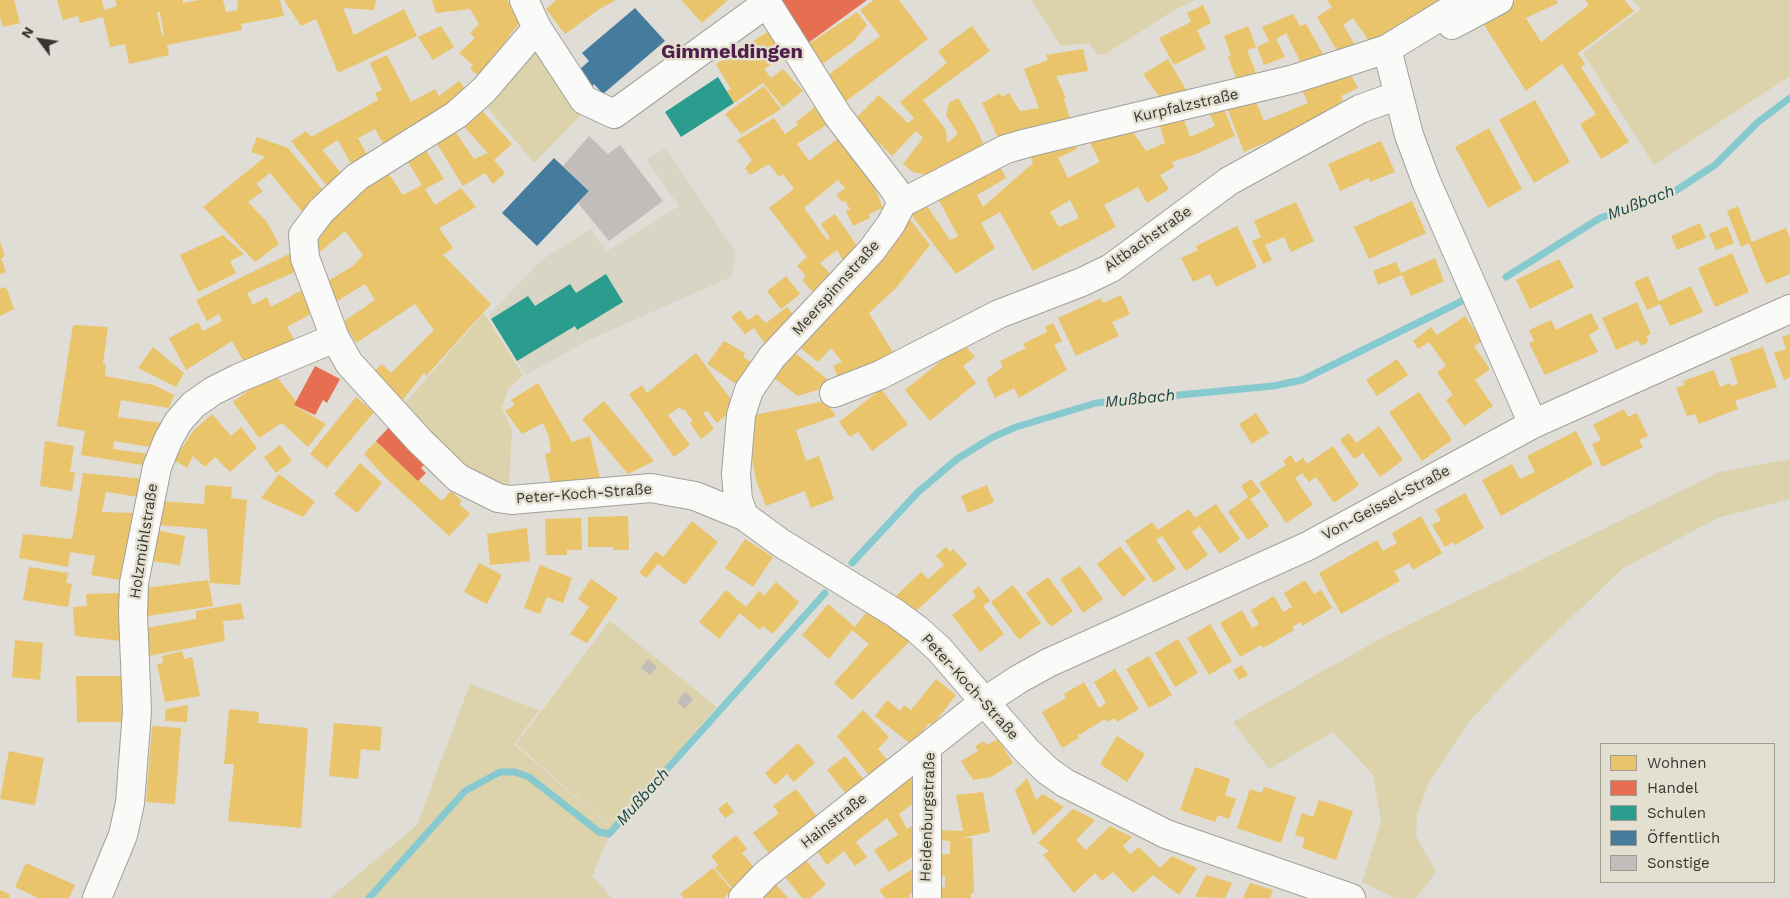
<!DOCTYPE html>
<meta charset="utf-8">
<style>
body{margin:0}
#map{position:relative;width:1790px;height:898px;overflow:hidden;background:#dfddd5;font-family:"Work Sans",sans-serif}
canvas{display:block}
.legend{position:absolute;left:1600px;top:743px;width:175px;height:140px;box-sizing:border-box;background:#e3e0d1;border:1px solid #9e9c91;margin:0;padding:6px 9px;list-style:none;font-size:15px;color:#373530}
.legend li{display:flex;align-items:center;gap:10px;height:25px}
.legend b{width:25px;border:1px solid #9e9c91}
.north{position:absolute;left:15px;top:15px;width:50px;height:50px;-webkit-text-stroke:4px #e3e0d1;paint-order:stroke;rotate:301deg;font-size:14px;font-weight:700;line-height:20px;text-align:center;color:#373530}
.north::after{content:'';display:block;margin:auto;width:18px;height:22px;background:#373530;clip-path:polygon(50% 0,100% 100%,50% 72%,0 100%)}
</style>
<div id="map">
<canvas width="1790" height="898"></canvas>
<ul class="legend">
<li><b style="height:14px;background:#e9c46a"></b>Wohnen</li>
<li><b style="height:14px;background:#e76f51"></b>Handel</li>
<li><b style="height:14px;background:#2a9d8f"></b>Schulen</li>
<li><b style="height:14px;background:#457b9d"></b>Öffentlich</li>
<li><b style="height:14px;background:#c0bdbb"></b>Sonstige</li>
</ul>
<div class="north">N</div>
</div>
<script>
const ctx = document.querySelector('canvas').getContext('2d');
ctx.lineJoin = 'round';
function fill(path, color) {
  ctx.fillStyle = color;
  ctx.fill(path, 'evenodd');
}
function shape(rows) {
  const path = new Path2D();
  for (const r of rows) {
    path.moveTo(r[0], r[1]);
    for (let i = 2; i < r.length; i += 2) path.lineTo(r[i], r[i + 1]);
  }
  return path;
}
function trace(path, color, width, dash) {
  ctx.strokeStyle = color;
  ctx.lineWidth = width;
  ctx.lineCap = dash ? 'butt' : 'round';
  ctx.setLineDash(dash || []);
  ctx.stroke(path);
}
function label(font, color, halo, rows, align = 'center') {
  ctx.font = font + ' "Work Sans",sans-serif';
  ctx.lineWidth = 5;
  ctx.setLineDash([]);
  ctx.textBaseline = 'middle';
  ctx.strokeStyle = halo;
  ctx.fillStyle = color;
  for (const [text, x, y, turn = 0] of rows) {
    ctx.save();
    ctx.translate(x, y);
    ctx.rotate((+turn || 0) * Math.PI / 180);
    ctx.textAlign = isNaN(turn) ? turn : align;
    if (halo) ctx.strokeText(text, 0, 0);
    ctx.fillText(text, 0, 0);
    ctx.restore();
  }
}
fill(shape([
 [665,148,736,252,731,277,587,341,526,375,489,315,540,261,590,229,607,251,679,206,646,160]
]), '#d9d5c5');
fill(shape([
 [1031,0,1161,0,1163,2,1162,0,1194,0,1171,12,1104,55,1097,54,1089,43,1061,46],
 [1633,0,1790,0,1790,76,1654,165,1583,53,1641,9],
 [533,49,582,114,534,163,483,102],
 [484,313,523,375,508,389,502,408,512,430,509,485,474,473,399,410],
 [1790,459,1790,499,1718,518,1623,568,1522,665,1468,723,1428,784,1417,815,1416,836,1436,872,1416,898,1394,898,1362,882,1381,821,1373,775,1333,732,1269,769,1233,722,1376,641,1719,472],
 [610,621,717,707,612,828,516,744],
 [470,684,539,710,514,744,612,829,592,876,612,898,330,898,417,825]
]), '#dcd3ac');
fill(shape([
 [0,0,14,0,20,23,3,27,0,18],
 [57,0,102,0,104,10,117,6,115,0,183,0,183,3,199,0,223,0,226,12,237,10,238,0,280,0,284,16,241,24,242,30,167,45,169,55,129,64,125,44,110,47,103,17,80,23,78,16,63,20],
 [157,12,160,12,164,36,162,36],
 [284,0,376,0,374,10,343,8,354,35,404,9,417,36,338,73,316,19,301,26],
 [432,0,507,0,520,22,479,76,470,69,473,65,459,53,475,38,470,33,479,24,470,9,436,13],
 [556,0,616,0,598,10,565,34,546,9],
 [681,0,728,0,702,23],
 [874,0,899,0,928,39,844,103,824,78,880,36,860,10],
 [1327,0,1445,0,1370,42,1353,18,1343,25,1357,48,1339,54,1317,17,1332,7],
 [1516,0,1556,0,1558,3,1526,18,1541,42,1589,5,1585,0,1624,0,1634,11,1578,53,1585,64,1581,67,1629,142,1601,159,1580,124,1596,114,1562,64,1526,91,1481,20],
 [1203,5,1211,23,1197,30,1206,49,1174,65,1159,38,1191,22,1187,13],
 [857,12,867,25,853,42,818,67,804,47],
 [1293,14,1300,26,1306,24,1327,61,1304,69,1286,33,1276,39,1285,57,1264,65,1257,47,1269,41,1262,27],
 [441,26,454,47,433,60,418,37],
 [972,26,990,51,923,100,946,130,947,143,958,134,946,115,949,103,958,98,974,124,988,153,941,178,913,172,903,164,923,138,916,131,892,156,855,119,879,95,908,123,914,118,900,102,947,63,938,51],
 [1248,26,1256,47,1247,50,1258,78,1238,83,1228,57,1231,56,1224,36],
 [769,31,784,56,764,69,771,78,783,69,803,91,783,107,763,83,734,103,727,91,731,89,716,64],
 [1083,49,1088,71,1056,76,1066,98,1064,99,1072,125,1000,142,982,103,1000,93,1002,97,1009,93,1020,111,1039,108,1024,69,1048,60,1046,55],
 [387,55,411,102,435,89,439,96,459,81,469,93,387,150,375,129,358,138,370,160,354,169,338,140,322,150,344,176,330,190,291,141,306,131,311,137,378,100,375,93,382,90,370,63],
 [1168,59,1187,91,1161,99,1143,74],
 [1349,72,1358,88,1341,96,1343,100,1316,121,1244,152,1227,108,1254,97,1264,121,1308,103,1301,88],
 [764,86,781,109,741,134,725,114],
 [1535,100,1570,162,1534,183,1499,120],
 [1221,102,1235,136,1196,154,1172,162,1174,167,1160,175,1169,189,1147,203,1138,187,1104,205,1116,227,1033,271,1000,212,981,223,995,248,956,274,910,213,925,203,950,240,958,236,936,195,998,163,1006,178,977,195,983,207,1033,163,1031,157,1044,144,1071,136,1077,149,1058,158,1068,178,1100,162,1088,139,1105,130,1109,138,1130,128,1146,151,1165,143,1158,120,1182,114,1190,137,1215,126,1207,107],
 [1070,200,1079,218,1059,227,1050,212],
 [477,105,512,144,494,160,505,173,493,184,485,173,463,186,434,139,452,127,474,159,488,153,459,121],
 [815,107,828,124,797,144,809,161,838,138,873,184,883,208,869,214,870,218,853,226,846,211,850,209,845,201,842,202,836,195,845,188,838,180,804,208,827,240,830,238,821,224,835,214,862,253,847,268,837,250,820,263,836,280,817,297,802,280,806,276,797,266,807,257,769,208,794,189,783,174,779,177,769,164,750,175,745,168,752,160,737,140,774,118,785,134,798,125,796,122],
 [1489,128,1522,189,1488,208,1455,147],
 [257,137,288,148,326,194,304,214,270,173,256,184,263,191,248,202,267,222,279,244,255,262,203,207,265,157,251,152],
 [1381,141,1395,172,1370,182,1369,178,1340,191,1328,164],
 [423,146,444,179,425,189,435,205,461,188,476,207,439,228,453,248,443,255,491,304,426,376,424,373,397,407,368,377,382,364,391,373,434,330,415,304,356,343,343,322,375,300,365,284,334,303,323,284,353,266,363,255,345,231,320,252,308,236,385,168,403,195,422,185,405,157],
 [1412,201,1426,233,1369,259,1354,227],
 [1296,202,1314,241,1291,252,1284,237,1265,245,1272,260,1263,264,1252,241,1261,237,1254,221],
 [1738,206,1752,242,1786,228,1790,239,1790,274,1766,284,1749,243,1741,247,1727,211],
 [908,217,930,245,896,288,869,313,894,354,840,382,833,366,842,362,831,348,818,362,797,345],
 [1700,223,1706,238,1677,250,1671,236],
 [1237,226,1257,267,1216,287,1210,274,1193,282,1181,258,1198,250,1196,246],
 [1727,226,1734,243,1716,250,1709,234],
 [223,235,244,254,230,261,236,273,198,292,180,255],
 [0,242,5,256,1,258,6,272,0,274],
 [291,253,297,271,247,293,253,305,267,297,271,307,304,289,311,314,287,327,296,343,248,369,232,341,186,370,169,338,198,322,203,331,222,321,219,314,207,321,196,300],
 [1732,253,1749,292,1715,307,1698,268],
 [1435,258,1444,281,1411,296,1402,275,1378,285,1373,271,1396,262,1401,273],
 [1559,259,1574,287,1530,309,1516,280],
 [786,276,800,294,781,309,767,291],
 [1648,276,1659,301,1691,286,1703,312,1670,326,1660,304,1647,310,1634,282],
 [6,287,14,309,0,316,0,289],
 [1121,295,1130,314,1112,322,1119,336,1076,356,1058,318,1101,298,1103,303],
 [1637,302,1651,334,1646,336,1649,342,1641,346,1638,340,1616,350,1602,318],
 [787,307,797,319,766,345,754,328,745,334,731,317,740,310,748,320,757,314,766,323],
 [1591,313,1599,329,1589,335,1598,352,1545,375,1529,343,1534,341,1529,330,1551,320,1556,330],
 [1465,316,1482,341,1474,346,1490,369,1475,380,1493,406,1464,426,1446,400,1453,395,1437,372,1446,366,1429,342,1418,349,1413,341,1431,327,1437,335],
 [1053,323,1062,341,1054,345,1067,370,1019,398,1014,388,995,398,986,379,1003,367,1000,361,1026,348,1023,344,1047,332,1045,327],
 [73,325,108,327,103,364,106,365,105,376,154,385,174,395,169,408,121,400,118,417,162,423,156,448,114,441,113,449,150,454,148,466,81,455,85,431,57,426],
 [1790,334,1790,377,1784,380,1774,353,1786,349,1782,337],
 [724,341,745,353,743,357,757,366,739,386,707,364],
 [963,343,975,357,963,366,976,383,930,421,905,390],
 [153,347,184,373,176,387,138,368],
 [1763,347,1777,387,1735,401,1738,409,1699,424,1695,414,1687,416,1676,388,1684,385,1683,381,1714,370,1720,387,1730,383,1731,386,1738,384,1730,358],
 [793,351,834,385,798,396,771,376],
 [696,353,736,406,717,423,707,411,703,413,714,429,701,439,690,423,693,421,684,409,682,410,680,407,668,415,690,445,674,457,629,394,642,385,647,393],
 [1397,359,1408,375,1377,396,1366,380],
 [273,372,296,401,294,405,326,424,308,447,282,423,259,438,233,402],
 [538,383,572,442,590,436,600,478,576,484,551,485,545,454,551,452,549,437,543,423,522,434,505,411,515,405,511,400],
 [881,389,908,424,872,451,858,432,850,437,839,422],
 [1419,392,1452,440,1422,461,1389,412],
 [356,397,374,412,327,468,310,454],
 [604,401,654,461,628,474,582,419],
 [825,401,836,416,796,430,806,461,819,456,834,499,811,508,805,491,766,506,756,480,751,454,749,416],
 [1624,409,1628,417,1637,413,1648,436,1639,440,1643,447,1602,467,1592,444,1601,440,1593,425],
 [1256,413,1269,433,1252,444,1239,424],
 [212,414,231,436,241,427,257,448,230,472,215,457,205,467,193,456,187,468,174,460,193,431],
 [1379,426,1403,460,1380,477,1363,453,1354,459,1340,440,1349,433,1356,443],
 [1576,431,1593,464,1501,516,1482,480,1512,464,1520,479,1535,472,1527,456],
 [45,441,74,446,70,472,75,472,72,491,40,486],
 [376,441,442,501,451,491,462,501,459,504,470,514,449,536,383,475,364,454],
 [280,445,292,461,276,473,264,457],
 [1333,446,1359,485,1334,503,1316,477,1309,482,1302,473,1295,478,1313,505,1286,523,1259,483,1286,465,1283,461,1291,455,1296,463,1303,458,1307,464],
 [360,463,382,483,357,513,334,494],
 [83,473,144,479,139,497,106,492,102,512,135,513,120,580,91,575,95,556,70,552,68,567,19,558,23,534,72,539],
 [279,474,315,502,303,517,261,498],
 [1251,479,1261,492,1250,499,1269,526,1248,540,1228,512,1248,497,1241,486],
 [205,485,232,487,231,498,247,500,240,585,210,583,207,529,157,525,158,501,204,504],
 [987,485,994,502,968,513,961,496],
 [1465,493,1484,528,1455,545,1453,542,1445,547,1432,525,1441,520,1435,510],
 [1216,504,1240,539,1220,554,1200,526,1192,532,1208,555,1186,571,1162,536,1156,540,1176,569,1154,583,1125,541,1152,522,1158,530,1189,509,1195,518],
 [628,516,629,550,613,550,613,547,588,547,588,517],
 [1421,516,1442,553,1413,570,1409,563,1394,571,1400,581,1341,614,1319,573,1377,540,1383,551,1397,543,1392,533],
 [581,518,582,550,567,550,567,555,546,555,545,519],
 [692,521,718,542,685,585,658,564,646,578,639,573,656,551,663,557],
 [527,528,530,561,490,565,487,534],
 [156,530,185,536,180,565,151,561],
 [745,539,773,557,753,587,725,568],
 [1120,546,1146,579,1123,597,1097,564],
 [946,547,950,552,953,549,967,564,915,612,896,596,921,572,928,579,944,565,936,556],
 [479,563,502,575,487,604,464,592],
 [540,565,572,578,563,603,547,597,540,614,524,608],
 [1080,566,1103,599,1083,613,1060,579],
 [29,567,68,573,66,583,72,584,68,607,23,600],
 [1048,577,1073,611,1051,627,1026,593],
 [591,579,618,598,587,643,570,634,589,607,578,599],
 [208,580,213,606,148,616,145,588],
 [1305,580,1314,594,1321,590,1332,608,1302,626,1301,622,1292,627,1294,630,1263,648,1261,645,1240,657,1220,623,1242,610,1252,628,1259,624,1251,610,1274,596,1283,612,1292,607,1284,593],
 [776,582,799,602,773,634,763,626,760,630,740,613,719,639,699,622,726,590,746,607,759,591,764,596],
 [1013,585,1041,623,1019,640,991,602],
 [979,586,990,601,983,606,1004,634,980,652,952,615,976,597,972,591],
 [119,593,121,641,75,636,73,607,87,606,86,594],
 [241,603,244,619,223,621,225,641,148,656,147,628,196,619,196,611],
 [828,604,855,627,868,610,911,640,852,700,834,683,869,644,852,630,829,659,802,635],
 [1210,624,1232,661,1209,675,1187,638],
 [1178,639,1198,673,1175,687,1155,653],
 [15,640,43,643,40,680,12,677],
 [182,651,184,659,192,657,200,696,165,702,157,664,163,663,162,656],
 [1149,656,1172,695,1149,708,1126,669],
 [1242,665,1248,675,1239,680,1233,670],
 [1115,669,1139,709,1117,722,1115,718,1107,722,1105,719,1077,736,1079,738,1062,748,1042,712,1066,698,1064,694,1084,682,1099,708,1106,703,1094,682],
 [76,676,121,676,122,722,77,722],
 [936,679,956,695,932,726,929,723,912,745,875,716,887,700,900,711,904,705,911,710],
 [188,705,187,722,165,721,166,709],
 [229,709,259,712,258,723,308,728,301,828,228,821,234,764,224,764],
 [863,710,889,737,878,749,892,765,874,781,837,736],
 [334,723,382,727,380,751,361,749,358,779,329,776],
 [152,726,181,728,175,804,146,802],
 [1117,736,1145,754,1127,782,1100,764],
 [998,739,1013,763,991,777,973,780,961,761,978,751,975,746,984,741,986,745],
 [798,743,815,763,794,782,787,774,775,785,765,773],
 [9,751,44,758,35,805,0,799],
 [845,756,868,785,851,800,827,770],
 [1195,767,1230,779,1225,795,1236,799,1229,819,1218,815,1215,822,1180,810],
 [911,773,918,780,920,798,899,814,907,829,919,821,923,850,889,872,874,850,898,835,887,818,856,842,867,857,855,866,844,851,827,865,813,846],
 [1027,778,1036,800,1043,794,1064,807,1033,835,1015,790],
 [1264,787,1296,797,1281,843,1237,828,1250,789,1262,793],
 [796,789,819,819,771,856,753,833,779,813,773,806],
 [983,792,990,832,962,838,972,838,974,893,971,893,971,898,933,898,932,888,945,887,945,876,934,876,933,855,950,854,950,841,935,840,936,830,963,831,956,795],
 [1319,800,1353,811,1336,860,1302,848,1305,838,1295,835,1302,813,1313,817],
 [727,802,734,812,725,818,718,809],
 [1073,809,1095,820,1076,840,1086,850,1110,826,1132,837,1123,846,1130,854,1139,847,1160,868,1172,856,1197,868,1179,895,1153,875,1133,893,1113,872,1102,881,1095,873,1074,893,1043,855,1049,851,1038,843],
 [736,835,747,849,742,853,756,870,733,889,715,868,718,865,711,856],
 [802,855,826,885,810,898,802,898,781,872],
 [26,863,75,885,69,898,38,898,15,887],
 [919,865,921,887,909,895,910,898,885,898,879,890],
 [713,868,732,890,724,898,684,898,680,894],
 [1206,875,1232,883,1225,898,1195,897],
 [773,881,788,898,754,898],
 [1250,883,1273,890,1270,898,1243,898],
 [0,890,10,894,9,898,0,898]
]), '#e9c46a');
fill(shape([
 [774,0,867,0,804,46],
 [315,366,340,379,327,403,323,400,315,415,294,405],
 [391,425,429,460,421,468,426,473,418,481,376,441]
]), '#e76f51');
fill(shape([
 [718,77,734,103,681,137,665,112],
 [606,274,623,302,577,330,575,326,517,361,491,319,528,296,535,306,570,284,576,293]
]), '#2a9d8f');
fill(shape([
 [635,8,665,41,603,94,594,84,592,87,578,71,589,61,582,53],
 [554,158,589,191,537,246,502,213]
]), '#457b9d');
trace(shape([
 [1506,277,1600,218,1669,195,1715,165,1758,122,1790,98],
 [852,563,918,492,957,459,991,438,1016,427,1096,403,1273,386,1302,380,1462,301],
 [369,898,465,791,500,772,515,772,529,777,599,832,609,834,825,593]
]), '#86c9cf', 7);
fill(shape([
 [589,136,608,154,620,145,663,201,609,241,578,203,589,191,563,166],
 [648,659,657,667,650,675,641,668],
 [685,692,693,699,685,709,677,702]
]), '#c0bdbb');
const minor = shape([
 [524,0,537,28,584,100,614,114,767,3],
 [765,0,838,116,895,190,902,203],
 [1452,25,1499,0],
 [537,28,484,90,456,115,357,177,321,211,303,235,305,258,335,338,349,363,419,440,458,478,498,498,511,500,651,488,695,496,744,516,781,543,895,613,918,630,939,649,1027,751,1048,771,1065,783,1166,834,1351,898],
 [1387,49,1409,135,1426,181,1533,424],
 [902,203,1006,149,1027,143,1294,79,1387,49,1467,0],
 [834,393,880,375,999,314,1082,282,1111,268,1229,181,1360,109,1399,95],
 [744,516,738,500,736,474,741,415,749,390,772,357,872,250,891,224,902,203],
 [97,898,123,835,130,803,137,711,133,614,134,583,157,467,168,440,178,422,193,405,213,391,239,378,335,338],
 [743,898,766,874,984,702,1019,679,1048,663,1308,546,1533,424,1790,309],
 [927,898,927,748]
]);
trace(minor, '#a1a09a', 30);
trace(minor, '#fafaf9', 28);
label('15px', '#373530', '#e3e0d1', [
 ["Kurpfalzstraße",1186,106,-13],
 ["Altbachstraße",1148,239,-35],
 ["Meerspinnstraße",836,288,-48],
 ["Peter-Koch-Straße",584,494,-4],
 ["Von-Geissel-Straße",1386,503,-28],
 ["Holzmühlstraße",144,541,-81],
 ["Peter-Koch-Straße",970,687,48],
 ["Heidenburgstraße",928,817,-88],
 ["Hainstraße",834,821,-38]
]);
label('italic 16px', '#174349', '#e3e0d1', [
 ["Mußbach",1641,203,-21],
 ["Mußbach",1140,399,-6],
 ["Mußbach",643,797,-48]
]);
label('bold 20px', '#501d4c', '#e3e0d1', [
 ["Gimmeldingen",732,52]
]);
</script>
